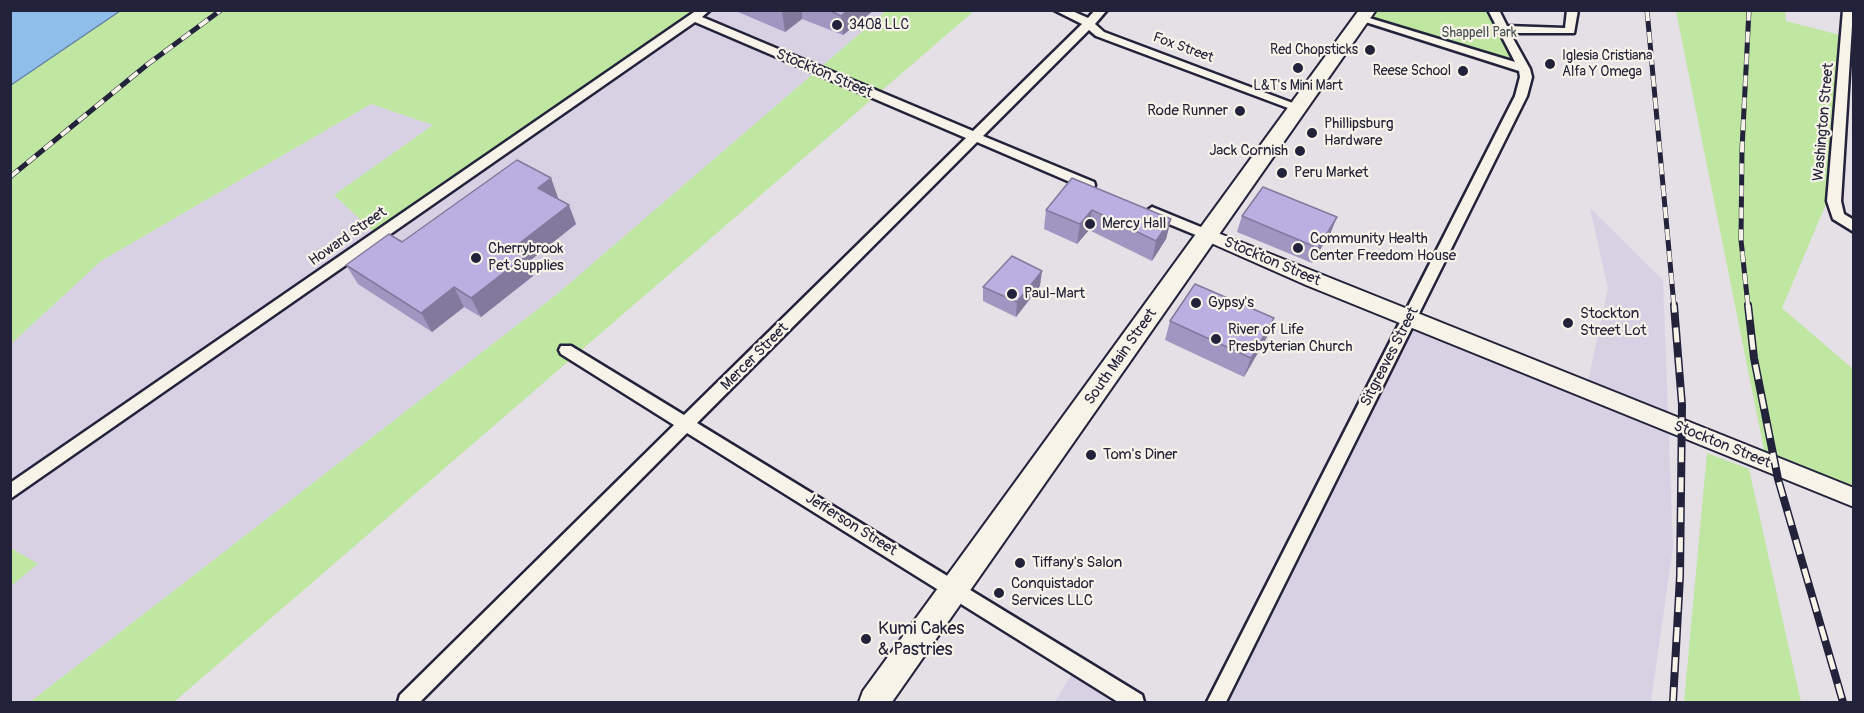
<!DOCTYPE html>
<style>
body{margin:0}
#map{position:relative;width:1864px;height:713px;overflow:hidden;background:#e5dfe6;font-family:Pangolin,sans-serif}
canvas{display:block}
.frame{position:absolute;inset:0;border:12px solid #22223b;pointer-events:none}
</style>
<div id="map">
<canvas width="1864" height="713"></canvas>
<div class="frame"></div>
</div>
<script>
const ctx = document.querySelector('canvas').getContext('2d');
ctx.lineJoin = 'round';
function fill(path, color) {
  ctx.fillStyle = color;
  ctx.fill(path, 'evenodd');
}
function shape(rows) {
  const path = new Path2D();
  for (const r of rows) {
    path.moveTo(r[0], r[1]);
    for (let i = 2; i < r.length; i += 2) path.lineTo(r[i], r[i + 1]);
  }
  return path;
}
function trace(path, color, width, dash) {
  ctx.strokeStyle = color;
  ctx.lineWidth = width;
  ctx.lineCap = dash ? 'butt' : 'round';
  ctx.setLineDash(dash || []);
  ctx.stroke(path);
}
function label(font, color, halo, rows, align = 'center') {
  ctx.font = font + ' Pangolin,sans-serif';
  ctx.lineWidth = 4.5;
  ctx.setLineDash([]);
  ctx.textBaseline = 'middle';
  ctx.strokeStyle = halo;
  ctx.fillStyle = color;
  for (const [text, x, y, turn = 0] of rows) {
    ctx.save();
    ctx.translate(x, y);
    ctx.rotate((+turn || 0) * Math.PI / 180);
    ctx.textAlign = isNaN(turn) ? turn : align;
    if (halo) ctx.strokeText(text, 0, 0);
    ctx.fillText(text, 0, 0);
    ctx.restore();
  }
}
fill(shape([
 [702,11,886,11,556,295,30,702,11,702,11,586,37,564,11,548,11,344,101,261,371,104,433,125,335,195,379,237],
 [1590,208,1663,280,1673,547,1651,702,1210,702,1402,314,1586,390,1608,289],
 [1075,668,1130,702,1055,702]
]), '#d8d1e4');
fill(shape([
 [120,11,702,11,379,237,334,195,433,125,371,104,101,261,11,344,11,85],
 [886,11,974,11,174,702,30,702,556,295],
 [1368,11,1491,11,1524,69,1362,19],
 [1676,11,1785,11,1786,21,1844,36,1829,197,1782,308,1853,369,1853,499,1767,465],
 [1707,453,1749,469,1801,702,1684,702],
 [11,548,38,564,11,586]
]), '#bfe7a2');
const water = shape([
 [11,10,120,10,120,11,11,85,11,10]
]);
fill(water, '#8ebee9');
trace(water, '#6380a3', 1.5);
const minor = shape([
 [697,10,710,10,702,17,973,131,1082,24,1054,10,1070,10,1088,18,1095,10,1107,10,1095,24,1104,32,1306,108,1300,112,1296,111,1096,36,1089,30,983,136,1094,182,1095,185,1094,188,1084,188,977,142,697,423,1142,695,1144,702,1118,702,687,433,420,702,398,702,400,695,674,425,561,354,559,350,561,346,571,346,684,415,966,138,695,22,10,499,10,483,697,10],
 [1488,10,1499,10,1507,26,1565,28,1567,10,1578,10,1574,33,1510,33,1530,69,1532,77,1527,96,1226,702,1207,702,1515,96,1520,77,1519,71,1356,19,1362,16,1366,17,1515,62,1488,10],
 [1843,10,1853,10,1841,201,1844,214,1854,220,1854,232,1833,219,1827,201,1843,10],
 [1152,207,1213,232,1215,235,1208,240,1203,238,1147,215,1145,212,1152,207]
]);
const tertiary = shape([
 [1208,229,1854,488,1854,507,1306,285,1202,239,1199,235,1202,231,1208,229]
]);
const primary = shape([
 [1359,10,1376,10,892,702,859,702,863,691,1359,10]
]);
trace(minor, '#22223b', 5);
trace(tertiary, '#22223b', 4);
trace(primary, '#22223b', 4);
fill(minor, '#f7f3e8');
fill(tertiary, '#f7f3e8');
fill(primary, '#f7f3e8');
const railFar1 = shape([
 [1647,10,1674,306],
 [10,177,148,64,221,10],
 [1748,306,1741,240,1742,149,1749,10]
]);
const rail = shape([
 [1748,305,1754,358,1778,479,1843,702],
 [1673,702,1680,576,1682,405,1674,305]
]);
trace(railFar1, '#22223b', 5);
trace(rail, '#22223b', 8);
trace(railFar1, '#f7f3e8', 4, [11]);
trace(rail, '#f7f3e8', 5, [15]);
fill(shape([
 [737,10,874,10,843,35,802,19,785,32,738,12],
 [551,178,558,198,557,198,576,224,527,263,533,276,481,317,464,307,432,332,358,284,346,265,402,242],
 [1072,178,1171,219,1166,239,1152,261,1089,230,1077,244,1044,229,1046,210],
 [1242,216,1331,232,1312,263,1237,232],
 [1040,286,1016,317,983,301,983,287],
 [1170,321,1267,337,1244,377,1165,340]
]), '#a096c1');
fill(shape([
 [785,10,802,10,802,19,785,32,782,12],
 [848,10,874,10,843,35,841,16],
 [551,178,558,198,545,207,538,188],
 [569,205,576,224,527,263,533,276,481,317,471,298,512,249],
 [1092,210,1089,230,1077,244,1080,224],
 [1337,217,1331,232,1312,263,1318,248],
 [1171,219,1166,239,1152,261,1156,241],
 [1042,271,1040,286,1016,317,1017,302],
 [454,287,464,307,432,332,421,313],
 [1274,318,1267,337,1244,377,1251,358]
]), '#827a9d');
const building = shape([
 [829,10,848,10,841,16,829,10],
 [517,160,551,178,538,188,569,205,512,249,524,257,471,298,454,287,421,313,346,265,389,234,402,242,517,160],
 [1072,178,1171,219,1156,241,1092,210,1080,224,1046,210,1072,178],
 [1263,187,1337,217,1318,248,1242,216,1263,187],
 [1012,256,1042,271,1017,302,983,287,1012,256],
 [1195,284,1274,318,1251,358,1170,321,1195,284]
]);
fill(building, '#baafe0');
trace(building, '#827a9d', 1.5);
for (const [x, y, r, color] of [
 [837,25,6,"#22223b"],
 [1370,50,6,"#22223b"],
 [1550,64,6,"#22223b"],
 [1298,68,6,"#22223b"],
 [1463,71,6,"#22223b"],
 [1240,111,6,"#22223b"],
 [1312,133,6,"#22223b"],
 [1300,151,6,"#22223b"],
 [1282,173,6,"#22223b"],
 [1090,224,6,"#22223b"],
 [1298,248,6,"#22223b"],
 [476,258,6,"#22223b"],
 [1012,294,6,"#22223b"],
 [1196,303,6,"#22223b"],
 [1568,323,6,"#22223b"],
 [1216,339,6,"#22223b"],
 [1091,455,6,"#22223b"],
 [1020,563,6,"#22223b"],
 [999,593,6,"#22223b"],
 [866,639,6,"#22223b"]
]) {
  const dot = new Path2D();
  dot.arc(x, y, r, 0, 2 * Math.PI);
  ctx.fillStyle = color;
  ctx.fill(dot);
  trace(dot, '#f7f3e8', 2);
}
label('14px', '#22223b', '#f7f3e8', [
 ["3408 LLC",849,25],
 ["Red Chopsticks",1358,50,"right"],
 ["Iglesia Cristiana",1562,56],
 ["Alfa Y Omega",1562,72],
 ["Reese School",1451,71,"right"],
 ["L&T's Mini Mart",1298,86,"center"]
], 'left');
label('14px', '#495355', '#f7f3e8', [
 ["Shappell Park",1479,33]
]);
label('14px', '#22223b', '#f7f3e8', [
 ["Fox Street",1183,48,20]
]);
label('15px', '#22223b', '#f7f3e8', [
 ["Stockton Street",824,74,23],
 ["Washington Street",1824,122,-85],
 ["Howard Street",348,237,-35],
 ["Stockton Street",1272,262,23],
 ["Mercer Street",755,357,-45],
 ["South Main Street",1121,357,-55],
 ["Sitgreaves Street",1390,357,-63],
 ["Stockton Street",1722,445,22],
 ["Jefferson Street",851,525,32]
]);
label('15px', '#22223b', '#f7f3e8', [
 ["Rode Runner",1228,111,"right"],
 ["Phillipsburg",1324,124],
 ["Hardware",1324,141],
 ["Jack Cornish",1288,151,"right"],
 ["Peru Market",1294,173],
 ["Mercy Hall",1102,224],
 ["Community Health",1310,239],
 ["Center Freedom House",1310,256],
 ["Cherrybrook",488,249],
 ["Pet Supplies",488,266],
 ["Paul-Mart",1024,294],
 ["Gypsy's",1208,303],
 ["Stockton",1580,314],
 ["Street Lot",1580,331],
 ["River of Life",1228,330],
 ["Presbyterian Church",1228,347],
 ["Tom's Diner",1103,455],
 ["Tiffany's Salon",1032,563],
 ["Conquistador",1011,584],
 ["Services LLC",1011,601]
], 'left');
label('18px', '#22223b', '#f7f3e8', [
 ["Kumi Cakes",878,629],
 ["& Pastries",878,650]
], 'left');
</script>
